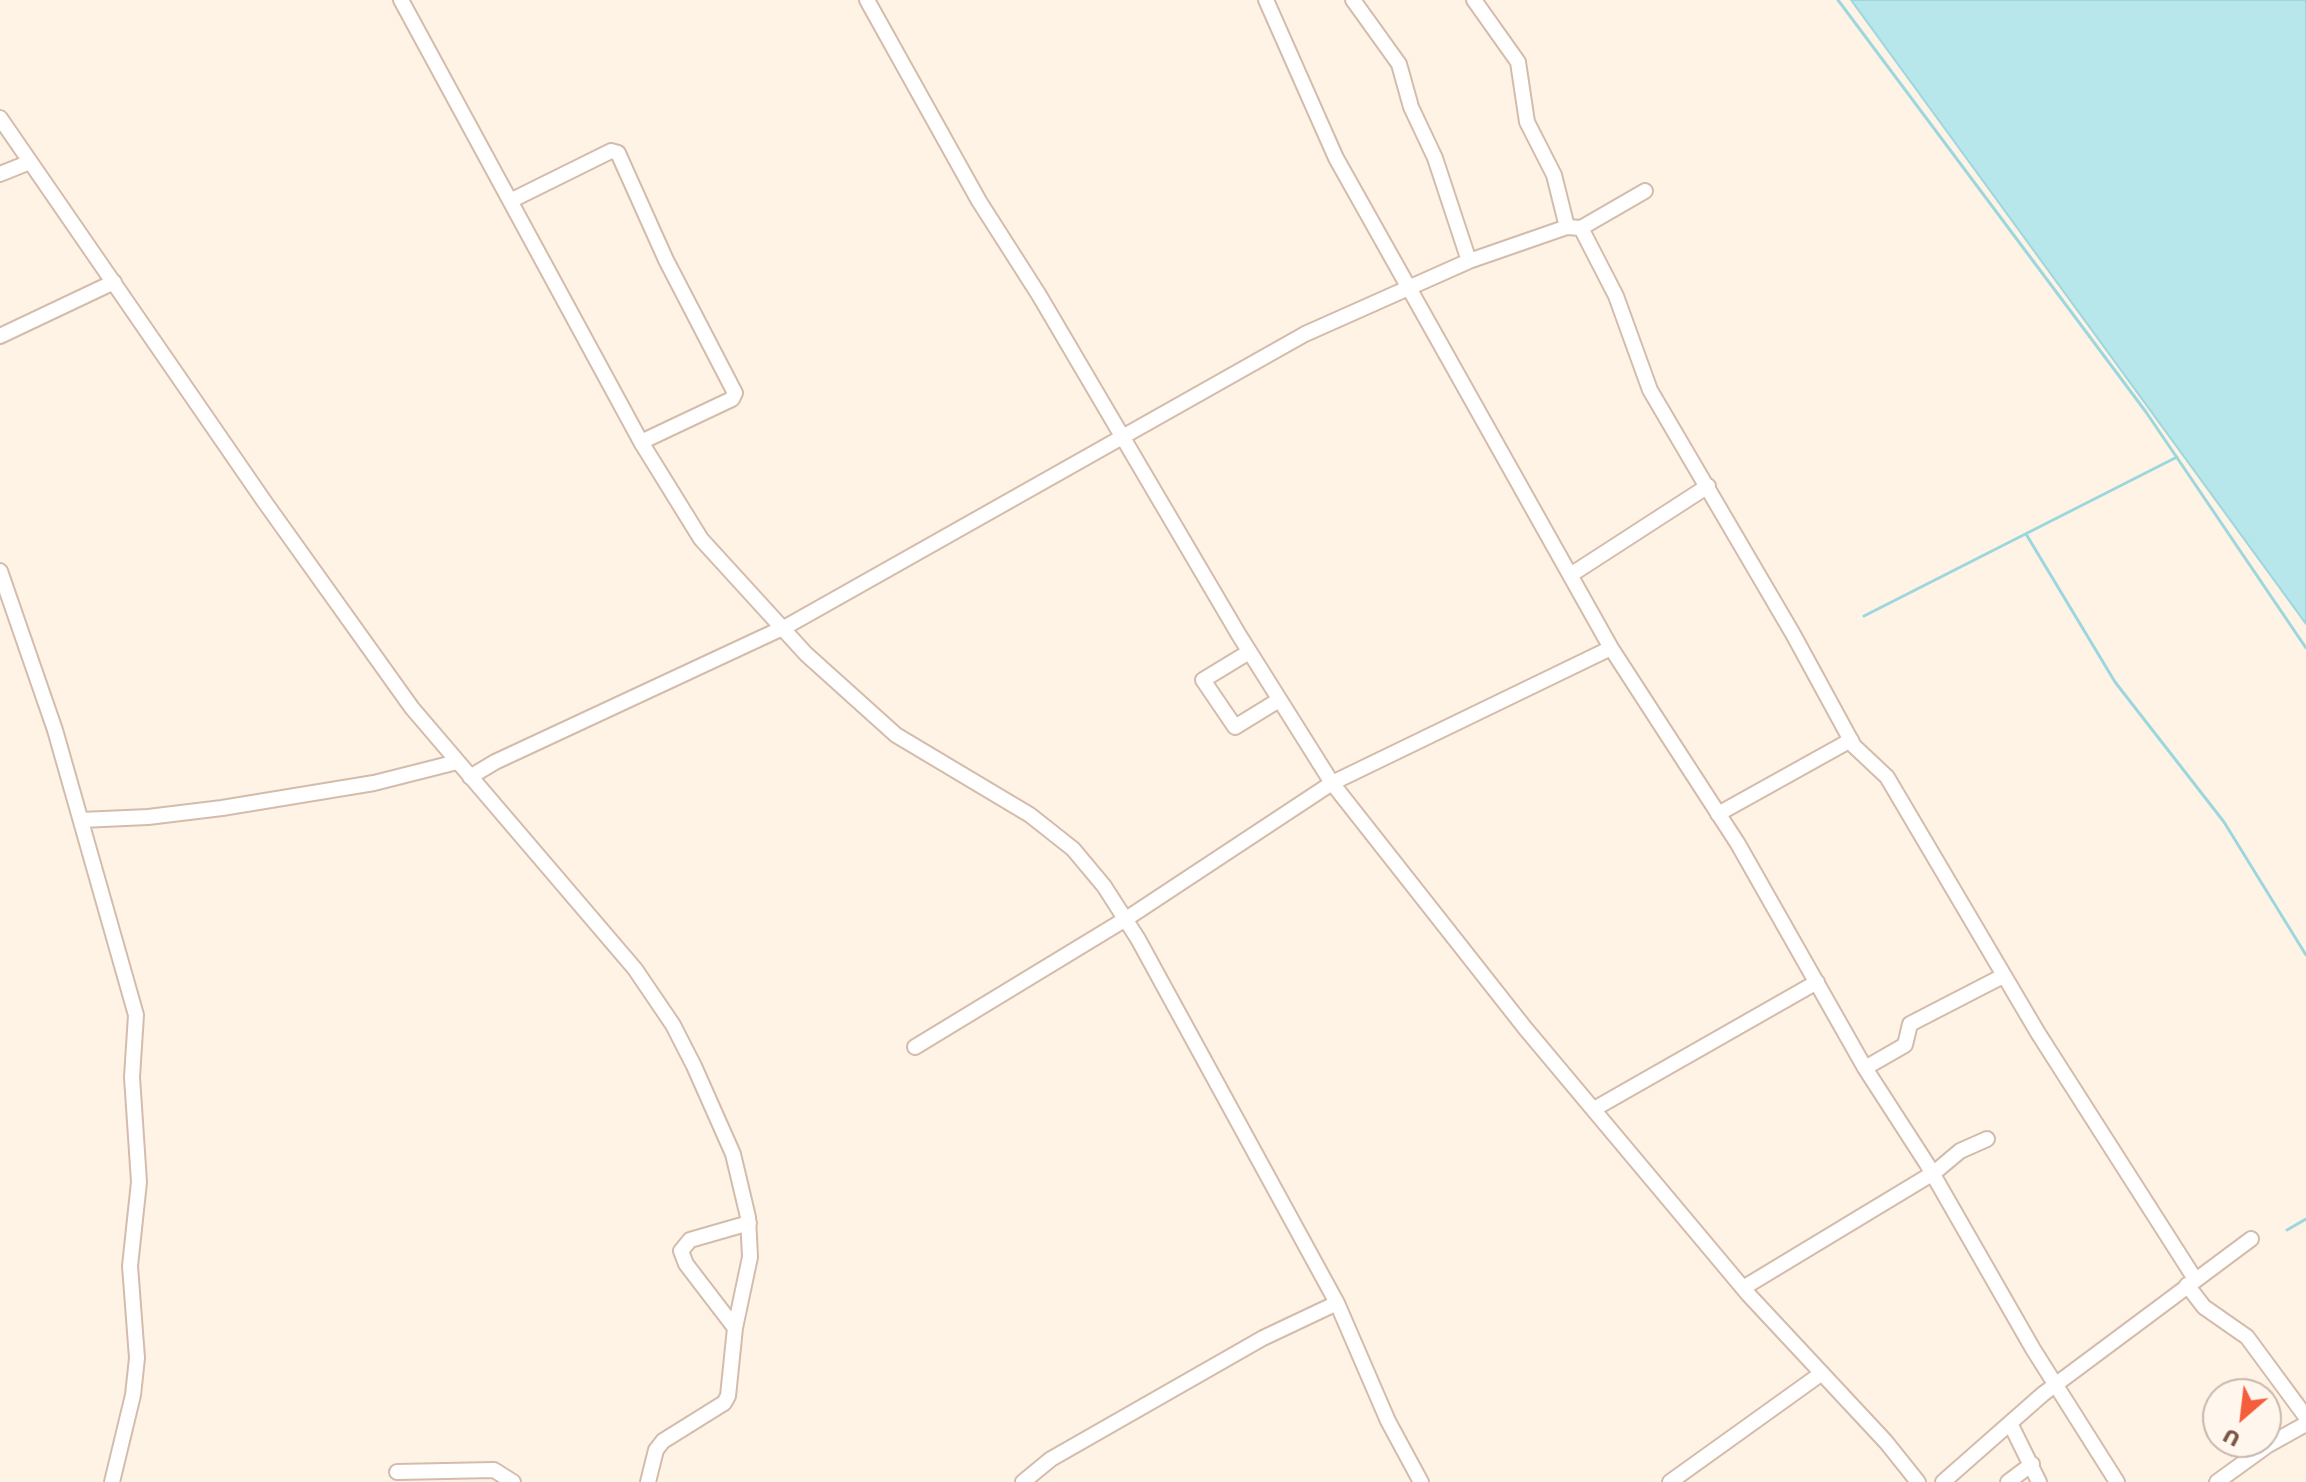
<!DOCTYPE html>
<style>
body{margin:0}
#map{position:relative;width:2306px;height:1482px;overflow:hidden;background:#fff3e5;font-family:"Work Sans",sans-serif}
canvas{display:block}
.north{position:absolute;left:2202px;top:1378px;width:80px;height:80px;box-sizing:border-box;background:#fff7ed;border:2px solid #cab7ab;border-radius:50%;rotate:208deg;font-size:22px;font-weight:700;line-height:32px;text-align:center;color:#7b5647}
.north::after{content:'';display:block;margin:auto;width:28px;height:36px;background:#f55d3d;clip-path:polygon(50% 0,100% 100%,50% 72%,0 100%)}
</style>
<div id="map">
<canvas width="2306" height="1482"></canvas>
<div class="north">U</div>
</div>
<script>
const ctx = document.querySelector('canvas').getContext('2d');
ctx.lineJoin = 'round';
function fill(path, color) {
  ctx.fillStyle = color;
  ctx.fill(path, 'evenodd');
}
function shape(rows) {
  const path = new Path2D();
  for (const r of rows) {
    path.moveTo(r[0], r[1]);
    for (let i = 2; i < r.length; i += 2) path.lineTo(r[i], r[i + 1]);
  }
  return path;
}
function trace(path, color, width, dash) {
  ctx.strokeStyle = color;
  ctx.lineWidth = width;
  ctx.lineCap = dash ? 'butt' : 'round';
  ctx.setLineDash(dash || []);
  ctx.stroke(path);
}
const water = shape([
 [1851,0,2306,0,2306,624,1851,0]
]);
fill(water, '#b7e6eb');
trace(water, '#9cd7de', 2);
trace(shape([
 [1838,0,2146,412,2306,648],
 [2026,534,2115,682,2224,822,2306,955],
 [1864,616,2177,457],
 [2287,1230,2306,1219]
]), '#9cd7de', 3);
const minor = shape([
 [401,0,641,442,701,539,806,654,896,735,1030,815,1073,849,1104,886,1138,939,1337,1303],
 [867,0,979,201,1039,295,1239,635,1332,783,1525,1028,1748,1294,1886,1442,1918,1482],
 [1266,0,1336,158,1611,648,1738,844,1865,1068,1927,1164,2033,1349,2117,1482],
 [1353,0,1399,64,1411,107,1435,158,1469,261],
 [1474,0,1518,62,1527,122,1554,175,1567,227],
 [0,118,264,501,412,708,635,969,673,1025,694,1066,733,1154,748,1217,750,1257,735,1328,728,1396,724,1403,663,1441,656,1450,648,1482],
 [0,174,30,162],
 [510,201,611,151,618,153,666,260,735,393,732,399,641,442],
 [1581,228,1616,296,1650,390,1793,634,1854,746,1887,777,2038,1033,2195,1279],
 [0,336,114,282],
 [0,571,55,730,136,1015,132,1077,139,1182,130,1266,137,1358,133,1395,112,1482],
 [1572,574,1708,486],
 [1249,652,1203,680,1235,727,1279,700],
 [470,777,495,762,789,625,1305,334,1469,261,1567,227,1581,228,1645,191],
 [1718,814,1851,740],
 [81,820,148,817,222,808,374,783,457,762],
 [915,1047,1129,917,1332,783,1611,648],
 [1865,1068,1905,1045,1910,1024,2003,976],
 [1594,1109,1817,982],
 [2187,1285,2204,1307,2247,1337,2306,1417],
 [1743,1288,1935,1172,1960,1151,1987,1139],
 [735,1328,686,1264,681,1251,690,1240,749,1223],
 [2010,1423,2039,1482],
 [397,1472,494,1470,513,1482],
 [1023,1482,1051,1459,1263,1338,1337,1303,1388,1421,1421,1482],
 [1670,1482,1822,1373],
 [1943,1482,2043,1394,2251,1239],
 [2008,1482,2032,1464],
 [2217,1482,2268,1445,2306,1424]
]);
trace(minor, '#d4bcac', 18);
trace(minor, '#fff', 14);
</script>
